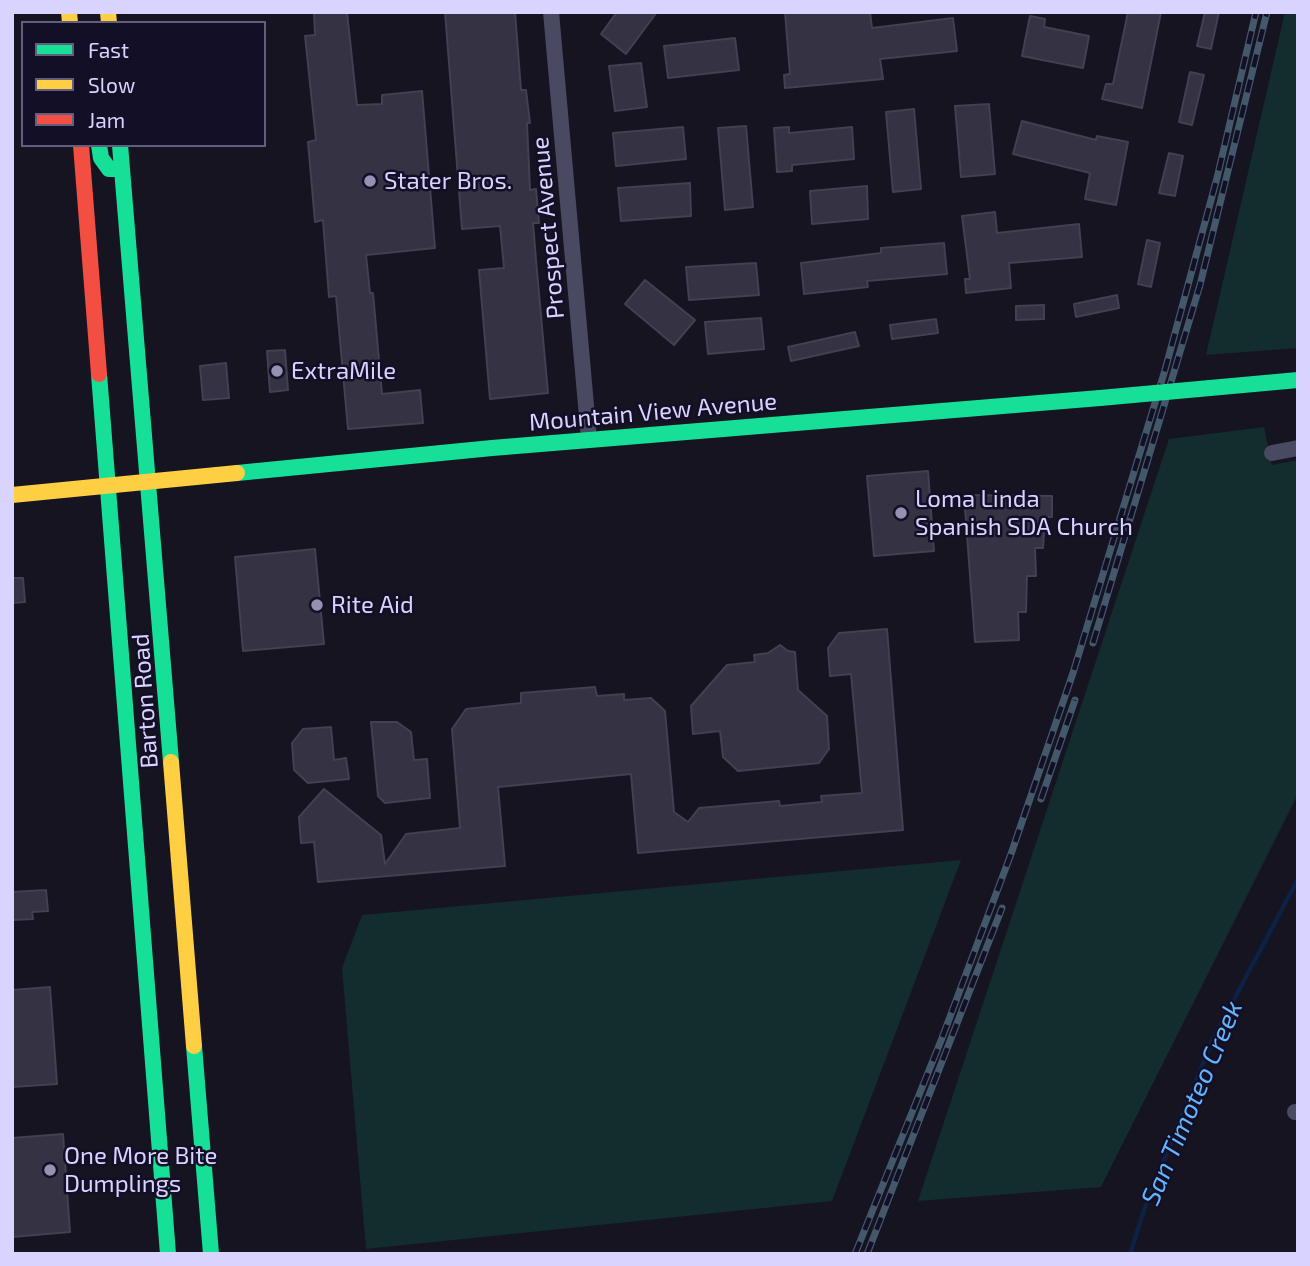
<!DOCTYPE html>
<style>
body{margin:0}
#map{position:relative;width:1310px;height:1266px;overflow:hidden;background:#161421;font-family:"Exo 2",sans-serif}
canvas{display:block}
.frame{position:absolute;inset:0;border:14px solid #d9d4ff;pointer-events:none}
.legend{position:absolute;left:21px;top:21px;width:245px;height:126px;box-sizing:border-box;background:#130f26;border:2px solid #625e7d;margin:0;padding:9px 12px;list-style:none;font-size:21px;color:#d9d4ff}
.legend li{display:flex;align-items:center;gap:14px;height:35px}
.legend b{width:35px;border:2px solid #625e7d}
</style>
<div id="map">
<canvas width="1310" height="1266"></canvas>
<div class="frame"></div>
<ul class="legend">
<li><b style="height:9px;background:#16e098"></b>Fast</li>
<li><b style="height:9px;background:#ffcf43"></b>Slow</li>
<li><b style="height:9px;background:#f24e42"></b>Jam</li>
</ul>
</div>
<script>
const ctx = document.querySelector('canvas').getContext('2d');
ctx.lineJoin = 'round';
function fill(path, color) {
  ctx.fillStyle = color;
  ctx.fill(path, 'evenodd');
}
function shape(rows) {
  const path = new Path2D();
  for (const r of rows) {
    path.moveTo(r[0], r[1]);
    for (let i = 2; i < r.length; i += 2) path.lineTo(r[i], r[i + 1]);
  }
  return path;
}
function trace(path, color, width, dash) {
  ctx.strokeStyle = color;
  ctx.lineWidth = width;
  ctx.lineCap = dash ? 'butt' : 'round';
  ctx.setLineDash(dash || []);
  ctx.stroke(path);
}
function label(font, color, halo, rows, align = 'center') {
  ctx.font = font + ' "Exo 2",sans-serif';
  ctx.lineWidth = 5;
  ctx.setLineDash([]);
  ctx.textBaseline = 'middle';
  ctx.strokeStyle = halo;
  ctx.fillStyle = color;
  for (const [text, x, y, turn = 0] of rows) {
    ctx.save();
    ctx.translate(x, y);
    ctx.rotate((+turn || 0) * Math.PI / 180);
    ctx.textAlign = isNaN(turn) ? turn : align;
    if (halo) ctx.strokeText(text, 0, 0);
    ctx.fillText(text, 0, 0);
    ctx.restore();
  }
}
fill(shape([
 [1285,12,1298,12,1298,348,1206,355],
 [1264,427,1272,465,1298,460,1298,794,1101,1187,918,1201,1169,439],
 [961,860,832,1201,366,1249,342,968,362,915]
]), '#132c2d');
trace(shape([
 [1130,1254,1144,1210,1212,1041,1298,879]
]), '#0d2144', 4.5);
const building = shape([
 [314,12,347,12,357,105,382,104,382,95,422,91,435,248,366,255,370,293,373,293,382,394,420,390,423,423,348,429,336,296,329,297,323,220,315,222,308,142,316,140,305,36,315,35,314,12],
 [445,12,515,12,521,90,526,90,530,123,527,123,530,190,536,189,539,223,533,223,536,260,548,393,490,399,479,270,504,268,500,226,462,229,445,12],
 [617,12,657,12,626,54,601,34,617,12],
 [785,12,870,12,872,28,953,18,957,51,880,59,883,79,785,88,784,75,790,74,785,12],
 [1128,12,1161,12,1142,108,1102,99,1106,84,1113,84,1128,12],
 [1205,12,1219,12,1211,49,1197,46,1205,12],
 [1030,16,1045,19,1044,27,1089,36,1083,68,1022,56,1030,16],
 [735,38,739,70,668,78,664,46,735,38],
 [641,63,647,107,615,111,609,66,641,63],
 [1190,72,1204,75,1192,125,1179,122,1190,72],
 [989,104,995,174,961,177,955,106,989,104],
 [914,109,921,189,893,192,886,112,914,109],
 [1022,121,1096,140,1097,136,1128,142,1116,205,1085,199,1090,173,1013,154,1022,121],
 [746,126,753,207,725,210,718,128,746,126],
 [683,127,686,159,616,166,613,133,683,127],
 [789,127,789,133,852,127,854,159,792,165,792,171,777,172,774,128,789,127],
 [1169,153,1183,156,1175,196,1159,193,1169,153],
 [690,183,691,216,621,221,618,188,690,183],
 [867,186,868,219,812,224,810,191,867,186],
 [995,212,997,233,1079,224,1082,257,1009,263,1011,288,966,293,965,279,970,279,962,216,995,212],
 [1147,240,1160,243,1151,287,1138,284,1147,240],
 [944,243,947,274,867,281,868,287,804,294,801,263,881,253,881,248,944,243],
 [756,263,759,295,689,300,686,267,756,263],
 [645,280,695,320,674,345,625,304,645,280],
 [1117,295,1119,308,1076,317,1074,304,1117,295],
 [1044,305,1044,319,1016,320,1016,306,1044,305],
 [761,318,764,349,708,354,705,322,761,318],
 [936,319,938,333,892,339,890,325,936,319],
 [855,332,859,346,791,361,788,347,855,332],
 [285,350,288,390,270,392,267,351,285,350],
 [226,363,229,398,203,400,200,366,226,363],
 [928,471,934,551,874,556,867,476,928,471],
 [964,495,1052,496,1052,517,1045,517,1043,548,1035,548,1036,576,1027,576,1026,612,1018,612,1019,640,975,642,964,495],
 [315,549,324,644,243,651,235,557,315,549],
 [12,578,23,578,25,602,12,603,12,578],
 [887,629,903,830,638,853,631,774,498,787,505,866,318,882,314,842,301,843,299,817,324,789,381,835,385,864,406,834,460,828,452,729,466,709,521,703,521,693,595,687,597,696,624,694,624,700,651,698,665,711,674,812,688,822,699,808,779,801,780,806,822,802,821,796,862,793,851,674,830,676,828,648,839,633,887,629],
 [780,645,788,651,795,652,798,690,827,716,829,749,819,763,738,771,723,757,720,731,693,734,691,706,727,665,755,662,754,655,768,653,780,645],
 [371,722,397,722,411,732,414,760,427,759,430,798,385,803,378,796,371,722],
 [331,727,334,760,346,758,349,779,308,783,294,770,292,743,303,729,331,727],
 [46,890,48,911,32,912,33,919,12,920,12,892,46,890],
 [50,987,57,1084,12,1087,12,990,50,987],
 [63,1134,70,1232,12,1237,12,1138,63,1134]
]);
fill(building, '#343243');
trace(building, '#433f54', 2);
trace(shape([
 [551,12,589,439],
 [1272,453,1298,448],
 [1295,1112,1298,1112]
]), '#4a4962', 16);
trace(shape([
 [99,145,101,158,109,169,122,169],
 [120,145,171,762],
 [99,374,168,1254],
 [1210,388,1298,380],
 [237,473,492,448,1100,398],
 [194,1046,211,1254]
]), '#16e098', 16);
trace(shape([
 [69,12,70,23],
 [108,12,109,23],
 [12,495,237,473],
 [171,762,194,1046]
]), '#ffcf43', 16);
trace(shape([
 [81,145,99,374]
]), '#f24e42', 16);
const rail = shape([
 [1093,643,1200,285,1267,12],
 [1041,799,1075,700],
 [855,1254,942,1038,1011,854,1073,673,1165,370,1217,178,1256,12],
 [867,1254,1002,908]
]);
trace(rail, '#43596b', 7);
trace(rail, '#130f26', 4.5, [13]);
trace(shape([
 [1100,398,1210,388]
]), '#16e098', 16);
for (const [x, y, r, color] of [
 [370,181,7,"#9591b1"],
 [277,371,7,"#9591b1"],
 [901,513,7,"#9591b1"],
 [317,605,7,"#9591b1"],
 [50,1170,7,"#9591b1"]
]) {
  const dot = new Path2D();
  dot.arc(x, y, r, 0, 2 * Math.PI);
  ctx.fillStyle = color;
  ctx.fill(dot);
  trace(dot, '#130f26', 2.5);
}
label('24px', '#d9d4ff', '#130f26', [
 ["Stater Bros.",384,181],
 ["ExtraMile",291,371],
 ["Loma Linda",915,499],
 ["Spanish SDA Church",915,527],
 ["Rite Aid",331,605],
 ["One More Bite",64,1156],
 ["Dumplings",64,1184]
], 'left');
label('24px', '#d9d4ff', '#130f26', [
 ["Prospect Avenue",548,228,-95],
 ["Mountain View Avenue",653,412,-5],
 ["Barton Road",145,701,-94]
]);
label('italic 26px', '#62b6ff', '#130f26', [
 ["San Timoteo Creek",1192,1103,-67]
]);
</script>
